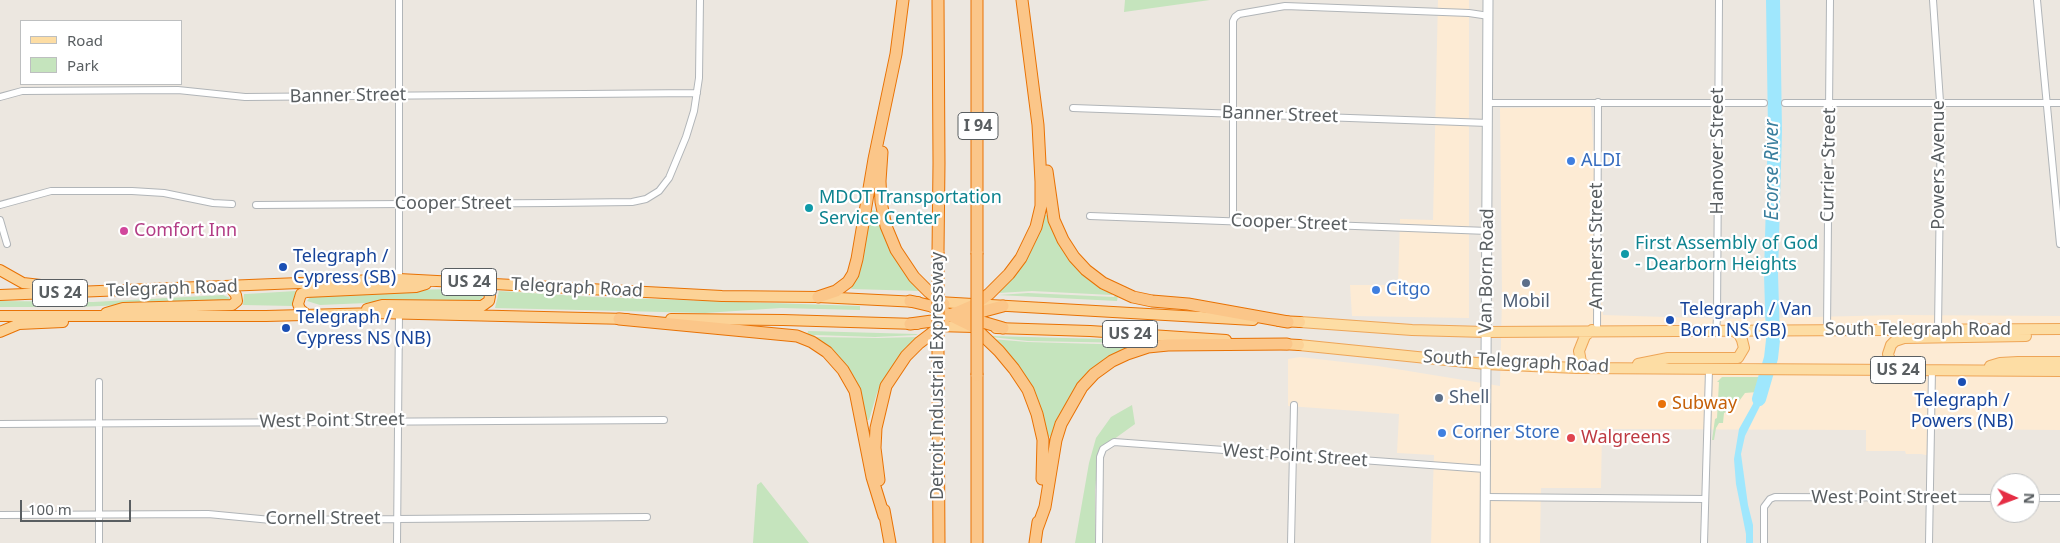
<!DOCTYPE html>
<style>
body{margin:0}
#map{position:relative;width:2060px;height:543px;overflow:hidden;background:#ece7e0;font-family:"Noto Sans",sans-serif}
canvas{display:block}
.legend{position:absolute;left:20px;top:20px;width:162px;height:65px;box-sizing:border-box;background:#fff;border:1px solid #bdbfc0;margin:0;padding:6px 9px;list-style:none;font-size:15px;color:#595e61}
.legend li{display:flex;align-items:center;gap:10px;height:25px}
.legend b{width:25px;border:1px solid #bdbfc0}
.north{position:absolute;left:1990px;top:473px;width:50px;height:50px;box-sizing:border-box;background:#fff;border:1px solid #bdbfc0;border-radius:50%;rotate:92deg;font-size:14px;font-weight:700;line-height:20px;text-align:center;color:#595e61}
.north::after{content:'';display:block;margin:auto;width:18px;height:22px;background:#e52d44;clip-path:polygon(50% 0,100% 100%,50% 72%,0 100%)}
.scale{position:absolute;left:20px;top:500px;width:111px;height:22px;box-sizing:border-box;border:2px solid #595e61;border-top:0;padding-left:6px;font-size:15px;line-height:18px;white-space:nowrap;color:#595e61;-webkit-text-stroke:4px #fff;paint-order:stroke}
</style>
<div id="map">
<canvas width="2060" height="543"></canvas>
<ul class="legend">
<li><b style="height:6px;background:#fddda4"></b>Road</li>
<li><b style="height:14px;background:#c5e4bd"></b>Park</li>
</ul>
<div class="north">N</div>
<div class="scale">100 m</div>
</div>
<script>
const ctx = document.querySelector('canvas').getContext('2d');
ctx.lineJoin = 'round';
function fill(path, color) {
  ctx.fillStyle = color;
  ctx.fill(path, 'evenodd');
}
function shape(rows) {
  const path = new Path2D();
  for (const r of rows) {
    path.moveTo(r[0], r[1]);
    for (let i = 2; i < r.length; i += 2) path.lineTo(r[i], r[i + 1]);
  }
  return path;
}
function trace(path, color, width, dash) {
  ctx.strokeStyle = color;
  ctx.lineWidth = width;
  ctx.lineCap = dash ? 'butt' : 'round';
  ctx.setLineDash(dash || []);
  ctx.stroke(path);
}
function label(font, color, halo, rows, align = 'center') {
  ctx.font = font + ' "Noto Sans",sans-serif';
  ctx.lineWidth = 4.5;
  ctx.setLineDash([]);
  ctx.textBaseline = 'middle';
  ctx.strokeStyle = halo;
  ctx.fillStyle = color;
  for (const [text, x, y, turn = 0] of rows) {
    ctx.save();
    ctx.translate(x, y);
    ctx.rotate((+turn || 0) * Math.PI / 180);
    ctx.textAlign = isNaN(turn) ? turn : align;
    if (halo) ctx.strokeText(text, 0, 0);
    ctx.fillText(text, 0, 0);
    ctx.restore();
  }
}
fill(shape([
 [1438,0,1469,0,1469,318,1352,316,1350,285,1398,285,1400,219,1433,220],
 [1591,107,1603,315,1728,319,1898,315,2060,316,2060,430,1931,429,1930,456,1921,454,1906,454,1905,451,1866,451,1866,430,1602,429,1601,488,1541,488,1540,543,1431,543,1434,455,1397,453,1399,414,1288,406,1288,359,1300,357,1378,366,1500,386,1502,296,1500,108]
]), '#fdebd4');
fill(shape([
 [1125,0,1210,0,1124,12],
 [871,210,876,211,883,234,897,262,921,291,851,289,860,272],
 [1045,215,1049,215,1055,232,1113,293,1112,295,1032,291,998,293,1025,263,1036,241],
 [458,289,478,290,484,296,479,301,473,302,390,302,320,305,307,301,311,296,350,291],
 [296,291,293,306,243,305,244,294,246,294],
 [499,291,593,297,860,306,860,310,781,308,705,313,495,308],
 [1028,293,1114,297,1116,294,1118,296,1117,301,998,295],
 [223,295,230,298,228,300,79,307,0,307,0,301,93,302],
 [808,331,916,334,918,335,875,337,815,335,812,339,807,336],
 [993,336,1139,340,1139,344,1136,347,1135,343,1028,341,991,337],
 [816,337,878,338,918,337,905,349,884,378,877,393,869,420,865,420,860,398,814,340],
 [992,339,1027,342,1133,345,1134,347,1101,365,1053,436,1047,437,1045,427],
 [1722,377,1760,377,1757,392,1745,393,1734,408,1724,413,1723,423,1719,423,1716,428,1714,440,1712,440,1715,419,1717,418,1719,382,1717,382],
 [1132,405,1135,424,1099,450,1095,490,1095,543,1075,543,1089,463,1096,438,1111,417],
 [761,482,809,543,753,543,757,485]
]), '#c5e4bd');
fill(shape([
 [1760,382,1769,382,1765,396,1745,436,1741,454,1748,505,1753,525,1753,543,1746,543,1746,534,1736,484,1734,459,1739,429,1753,404]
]), '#9fe7fd');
trace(shape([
 [1759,399,1771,358,1773,340,1771,274,1775,130,1773,0]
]), '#9fe7fd', 14);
const minor = shape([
 [1933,0,1941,116,1938,329],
 [2037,0,2060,244],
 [0,97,22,91,178,90,245,97,697,93],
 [1488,103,1764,103],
 [1785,103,2060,103],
 [1073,108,1488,123],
 [0,205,51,191,132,191,164,193,213,203,232,204],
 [256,205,552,203,632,202,646,199,659,191,669,178,686,137,694,111,699,78,700,0],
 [1090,216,1488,231],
 [0,220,7,244],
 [1233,221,1233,21,1235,17,1239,14,1285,6,1469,13,1489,16],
 [399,279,399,0],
 [1597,330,1598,102],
 [1827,330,1830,0],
 [1716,331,1717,318,1719,0],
 [0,424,664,420],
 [1486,497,1705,499],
 [2030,498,2060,498],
 [0,515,208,514,271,520,647,517],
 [99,543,99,382],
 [397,543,399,313],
 [1099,543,1100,457,1103,449,1114,442,1485,469],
 [1291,543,1294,405],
 [1704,543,1709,370],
 [1764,543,1764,507,1770,499,1775,497,2000,498],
 [1929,543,1932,370]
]);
const secondary = shape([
 [1485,543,1488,0]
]);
const primary = shape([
 [1300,322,1412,330,1486,332,2060,329],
 [1299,345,1486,364,1577,368,2060,371],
 [1638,364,1668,358,1738,358,1744,348,1742,340,1739,334,1733,331],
 [1990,366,2000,363,2018,362,2060,362],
 [1588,368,1581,362,1579,351,1585,336,1592,330],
 [1900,370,1890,360,1888,354,1891,345,1895,341,1904,338,2026,336]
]);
const trunk = shape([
 [0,270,23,283,58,287],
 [0,295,399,279,722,296,818,297,918,302],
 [938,302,1253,320],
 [367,309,382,305,482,306,489,301,490,296,484,283],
 [106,313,123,308,232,305,237,301,236,295,230,287],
 [307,315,300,309,298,304,301,294,306,292,416,287,426,284],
 [0,316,266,316,377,313,627,319],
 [671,319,783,320,917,324],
 [1279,321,1300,322],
 [936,326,974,327],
 [996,328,1090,331,1226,340],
 [0,332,19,324,63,322],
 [1281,344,1299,345]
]);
const motorway = shape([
 [977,0,977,253],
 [882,152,880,181,881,202,886,226,896,250,914,277,929,292,944,304],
 [1047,171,1054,220,1063,240,1074,257,1086,270,1103,283,1133,297,1152,301,1188,304,1288,322],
 [938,252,939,163,938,0],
 [818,297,836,291,848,282,853,274,857,259,874,159,896,54,903,0],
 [910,301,931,306,974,327,999,351,1014,369,1028,390,1037,414,1043,440,1042,479],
 [969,315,1003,306],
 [969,318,1003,328],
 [619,319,797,336,812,342,827,352,843,370,855,391,872,477,884,516],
 [910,324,932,321,958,312,974,305,989,294,1009,274,1021,258,1036,227,1041,206,1041,182,1038,125,1022,0],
 [938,373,939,543],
 [977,375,977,543],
 [879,480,875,448,876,428,886,386,906,356,919,343,944,324],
 [884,510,890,543],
 [1037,529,1045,507,1056,440,1061,424,1082,387,1094,374,1112,361,1127,354,1148,347,1168,345,1287,344],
 [1035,543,1038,522]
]);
trace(minor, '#b1b5b8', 8);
trace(secondary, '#b0b5b8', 11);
trace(primary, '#eea557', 12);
trace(trunk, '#e87204', 12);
trace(motorway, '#e87204', 13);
trace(minor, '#fff', 6);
trace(secondary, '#fff', 9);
trace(primary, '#fddda4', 10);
trace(trunk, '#fcd296', 10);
trace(motorway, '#fbc689', 11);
const motorwayBridge = shape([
 [938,252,938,373],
 [977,375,977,253]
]);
trace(motorwayBridge, '#e87204', 13, []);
trace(motorwayBridge, '#fbc689', 11);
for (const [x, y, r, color] of [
 [1571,161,5,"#3f7fe0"],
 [809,208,5,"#0f9aa8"],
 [124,231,5,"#d1479c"],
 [1625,254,5,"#0f9aa8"],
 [283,267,5,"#1a4fb4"],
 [1526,283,5,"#5c6f8a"],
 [1376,290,5,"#3f7fe0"],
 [1670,320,5,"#1a4fb4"],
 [286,328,5,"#1a4fb4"],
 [1962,382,5,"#1a4fb4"],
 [1439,398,5,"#5c6f8a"],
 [1662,404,5,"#e8710a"],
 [1442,433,5,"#3f7fe0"],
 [1571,438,5,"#e0444e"]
]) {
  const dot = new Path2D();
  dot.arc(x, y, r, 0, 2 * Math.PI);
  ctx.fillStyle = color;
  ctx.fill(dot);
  trace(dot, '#fff', 2);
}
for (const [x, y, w] of [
 [978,126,40],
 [469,282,55],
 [60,293,55],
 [1130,334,55],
 [1898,370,55]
]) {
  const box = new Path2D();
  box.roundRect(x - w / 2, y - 13.5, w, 27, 4);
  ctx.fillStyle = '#fff';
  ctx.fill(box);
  trace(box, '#595e61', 1);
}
label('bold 16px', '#595e61', null, [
 ["I 94",978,126],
 ["US 24",469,282],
 ["US 24",60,293],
 ["US 24",1130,334],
 ["US 24",1898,370]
]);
label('18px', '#595e61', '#fff', [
 ["Banner Street",348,96,-1],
 ["Banner Street",1280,115,2],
 ["Hanover Street",1718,151,-90],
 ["Currier Street",1829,165,-89],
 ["Powers Avenue",1939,165,-90],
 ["Cooper Street",453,204],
 ["Cooper Street",1289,223,2],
 ["Amherst Street",1597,246,-90],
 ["Van Born Road",1487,271,-89],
 ["Telegraph Road",577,288,3],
 ["Telegraph Road",172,289,-2],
 ["South Telegraph Road",1918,330],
 ["South Telegraph Road",1516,362,3],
 ["Detroit Industrial Expressway",938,376,-90],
 ["West Point Street",332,421,-1],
 ["West Point Street",1295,456,4],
 ["West Point Street",1884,498],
 ["Cornell Street",323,519]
]);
label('18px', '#366cbe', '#fff', [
 ["ALDI",1581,161],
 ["Citgo",1386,290],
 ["Corner Store",1452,433]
], 'left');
label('18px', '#0d838f', '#fff', [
 ["MDOT Transportation",819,198],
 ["Service Center",819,219],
 ["First Assembly of God",1635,244],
 ["- Dearborn Heights",1635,265]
], 'left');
label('18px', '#b23c85', '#fff', [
 ["Comfort Inn",134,231]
], 'left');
label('18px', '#164399', '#fff', [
 ["Telegraph /",293,257],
 ["Cypress (SB)",293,278],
 ["Telegraph / Van",1680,310],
 ["Born NS (SB)",1680,331],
 ["Telegraph /",296,318],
 ["Cypress NS (NB)",296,339],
 ["Telegraph /",1962,401,"center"],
 ["Powers (NB)",1962,422,"center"]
], 'left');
label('18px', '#4e5e75', '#fff', [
 ["Mobil",1526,302],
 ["Shell",1449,398,"left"]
]);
label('18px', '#c56008', '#fff', [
 ["Subway",1672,404]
], 'left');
label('18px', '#be3a42', '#fff', [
 ["Walgreens",1581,438]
], 'left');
label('italic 19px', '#397e9d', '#fff', [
 ["Ecorse River",1773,170,-90]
]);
</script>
